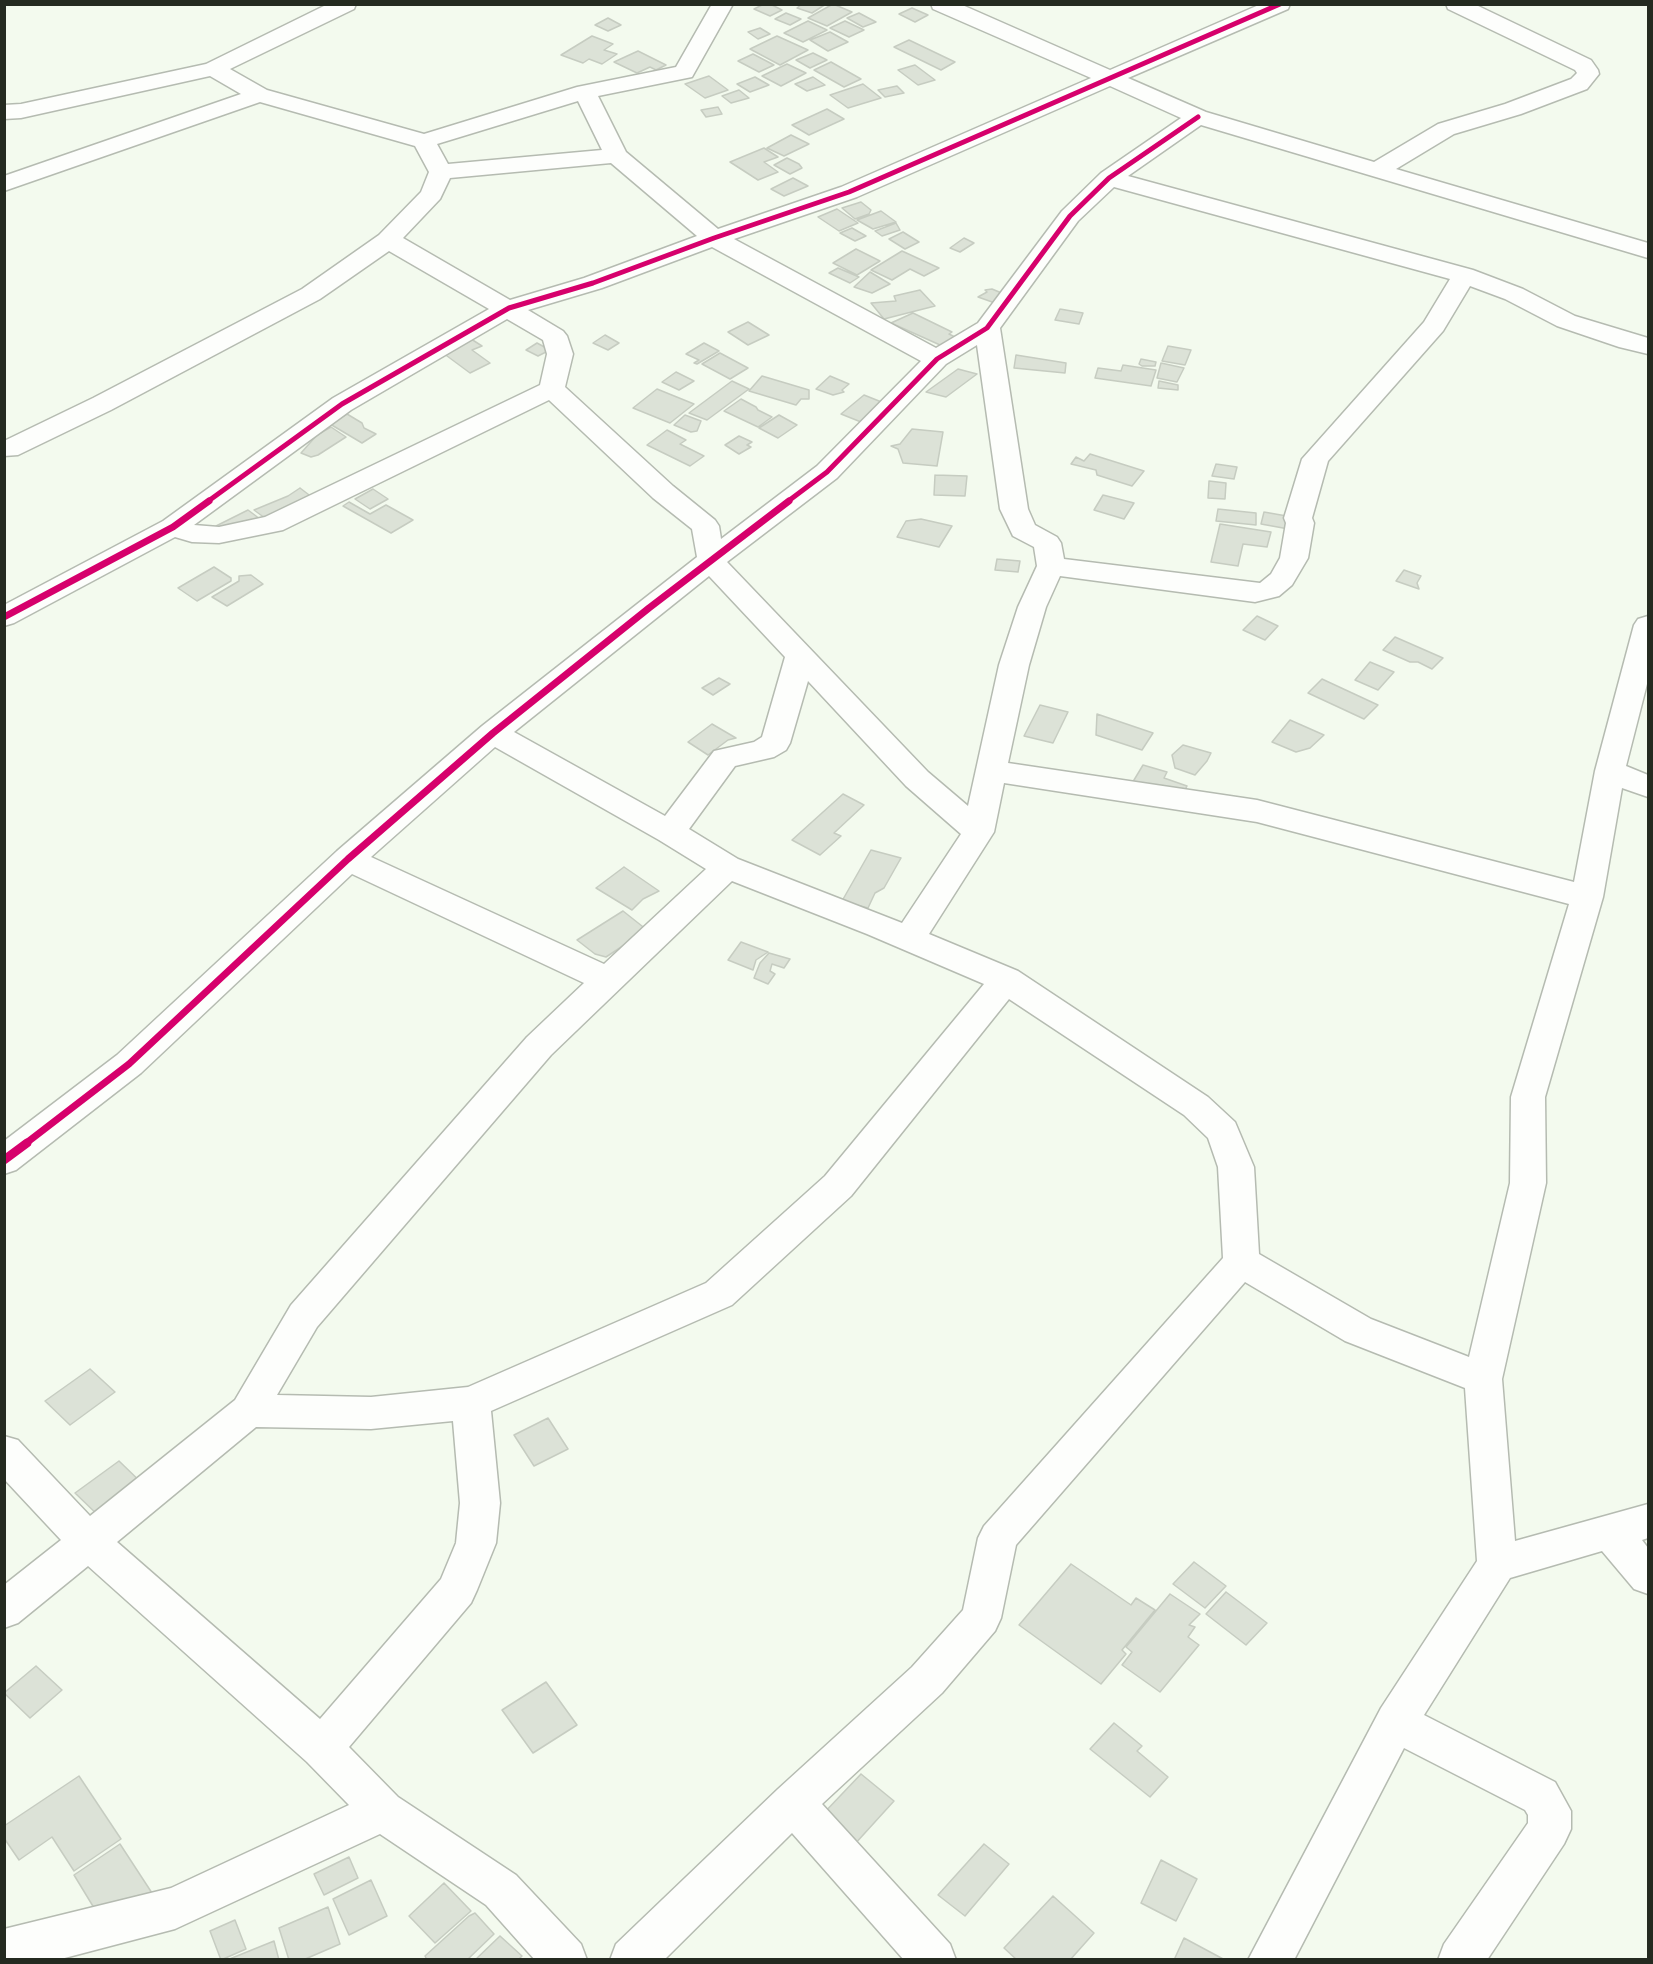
<!DOCTYPE html>
<style>
body{margin:0}
#map{position:relative;width:1653px;height:1964px;overflow:hidden;background:#f3faee;font-family:"Sofia Sans Condensed",sans-serif}
canvas{display:block}
.frame{position:absolute;inset:0;border:6px solid #242a20;pointer-events:none}
</style>
<div id="map">
<canvas width="1653" height="1964"></canvas>
<div class="frame"></div>
</div>
<script>
const ctx = document.querySelector('canvas').getContext('2d');
ctx.lineJoin = 'round';
function fill(path, color) {
  ctx.fillStyle = color;
  ctx.fill(path, 'evenodd');
}
function shape(rows) {
  const path = new Path2D();
  for (const r of rows) {
    path.moveTo(r[0], r[1]);
    for (let i = 2; i < r.length; i += 2) path.lineTo(r[i], r[i + 1]);
  }
  return path;
}
function trace(path, color, width, dash) {
  ctx.strokeStyle = color;
  ctx.lineWidth = width;
  ctx.lineCap = dash ? 'butt' : 'round';
  ctx.setLineDash(dash || []);
  ctx.stroke(path);
}
const building = shape([
 [764,4,770,4,782,10,770,16,754,9,764,4],
 [802,4,826,4,812,13,797,8,802,4],
 [833,4,852,12,827,26,808,18,833,4],
 [912,8,928,15,915,22,899,14,912,8],
 [786,13,801,19,790,25,775,19,786,13],
 [859,13,876,22,863,27,847,18,859,13],
 [608,18,621,25,608,31,595,25,608,18],
 [808,21,827,30,803,42,784,33,808,21],
 [845,21,864,30,849,37,830,28,845,21],
 [760,28,770,34,758,39,748,32,760,28],
 [830,32,848,42,828,51,810,40,830,32],
 [592,36,613,44,604,50,617,54,602,64,589,59,583,63,561,55,592,36],
 [777,36,808,50,780,65,750,49,777,36],
 [909,40,955,62,941,70,894,47,909,40],
 [638,51,666,65,656,70,650,67,637,73,614,62,638,51],
 [813,53,827,60,810,68,796,60,813,53],
 [753,54,774,65,759,72,738,61,753,54],
 [831,62,861,79,844,87,814,70,831,62],
 [787,64,806,73,781,86,762,76,787,64],
 [915,65,935,80,918,85,898,70,915,65],
 [709,76,728,90,705,98,685,84,709,76],
 [755,77,769,85,750,92,737,84,755,77],
 [813,77,825,85,807,91,795,84,813,77],
 [863,84,881,98,848,108,830,95,863,84],
 [897,86,904,93,885,97,878,90,897,86],
 [739,90,749,98,731,103,722,96,739,90],
 [718,107,722,114,706,117,701,110,718,107],
 [827,109,844,119,809,135,792,125,827,109],
 [791,135,809,144,784,156,767,148,791,135],
 [764,148,778,157,764,162,778,172,758,180,730,162,764,148],
 [787,158,799,164,802,168,790,174,774,165,787,158],
 [793,178,808,186,784,196,771,189,793,178],
 [861,202,871,210,869,214,855,219,842,208,861,202],
 [837,209,858,223,839,231,818,217,837,209],
 [881,211,896,222,873,229,857,220,881,211],
 [896,223,900,230,882,236,875,231,896,223],
 [852,228,866,236,855,241,840,233,852,228],
 [903,232,919,242,905,249,889,239,903,232],
 [964,238,974,243,960,252,950,248,964,238],
 [856,249,880,261,857,275,833,263,856,249],
 [902,251,939,268,924,276,910,269,892,280,871,270,902,251],
 [838,268,859,277,850,283,829,273,838,268],
 [870,272,890,284,872,293,854,287,870,272],
 [992,289,1004,294,995,303,978,297,987,292,985,290,992,289],
 [920,290,935,306,884,319,871,303,896,301,894,296,920,290],
 [1060,309,1083,313,1079,324,1055,320,1060,309],
 [913,313,952,332,949,334,961,340,949,349,891,323,913,313],
 [748,322,769,335,748,345,728,332,748,322],
 [605,335,619,343,608,350,593,343,605,335],
 [468,337,482,346,472,350,490,363,470,373,443,353,468,337],
 [537,343,550,350,538,356,526,350,537,343],
 [704,343,719,351,697,364,694,363,699,360,686,354,704,343],
 [1168,346,1191,350,1185,365,1162,361,1168,346],
 [720,353,748,368,730,379,702,364,720,353],
 [1016,355,1066,363,1065,373,1014,368,1016,355],
 [1141,359,1156,362,1155,366,1142,366,1139,364,1141,359],
 [1161,363,1184,368,1177,382,1157,378,1161,363],
 [1123,365,1156,370,1151,386,1095,378,1098,368,1121,371,1123,365],
 [958,369,977,374,946,397,926,392,958,369],
 [676,372,694,381,679,390,662,382,676,372],
 [762,376,809,390,809,399,801,399,796,405,749,391,762,376],
 [830,376,849,384,842,390,844,392,833,395,816,389,830,376],
 [732,381,749,389,707,420,689,413,732,381],
 [1159,381,1178,385,1178,390,1158,388,1159,381],
 [657,389,694,404,670,423,633,408,657,389],
 [864,395,884,403,861,422,841,414,864,395],
 [741,399,756,407,758,410,772,417,758,427,724,411,741,399],
 [347,414,362,423,364,428,376,434,362,443,330,424,347,414],
 [685,415,701,421,697,431,691,432,674,425,685,415],
 [779,415,797,425,778,438,759,428,779,415],
 [331,427,346,437,318,455,311,457,301,453,317,435,331,427],
 [912,429,943,432,937,466,903,463,898,449,891,446,900,444,912,429],
 [667,430,686,440,680,444,704,456,690,466,647,445,667,430],
 [739,436,752,442,747,445,751,447,739,454,725,445,739,436],
 [1090,454,1144,471,1132,486,1097,475,1096,470,1071,464,1076,457,1084,461,1090,454],
 [1216,464,1237,467,1234,479,1212,476,1216,464],
 [935,475,967,476,965,496,934,495,935,475],
 [1209,481,1226,483,1225,499,1208,498,1209,481],
 [300,488,317,501,273,524,254,510,288,496,300,488],
 [373,489,388,499,370,509,355,499,373,489],
 [1103,495,1134,503,1124,519,1094,510,1103,495],
 [349,502,370,514,386,505,413,520,391,533,343,506,349,502],
 [1218,509,1256,513,1256,525,1216,521,1218,509],
 [248,510,264,522,231,538,216,526,248,510],
 [1264,512,1298,518,1294,530,1261,524,1264,512],
 [921,519,952,526,939,547,897,537,906,521,921,519],
 [1220,524,1271,532,1267,547,1243,544,1238,566,1211,562,1220,524],
 [997,559,1020,561,1018,572,995,570,997,559],
 [214,567,231,578,231,581,197,601,178,588,214,567],
 [1404,570,1421,576,1417,583,1419,589,1396,581,1404,570],
 [251,575,263,584,227,606,212,597,239,581,239,576,251,575],
 [1257,616,1278,626,1265,640,1243,630,1257,616],
 [1395,637,1443,658,1432,669,1418,662,1410,662,1383,650,1395,637],
 [1370,662,1394,672,1378,690,1355,680,1370,662],
 [719,678,730,684,713,695,702,688,719,678],
 [1322,679,1378,705,1364,719,1308,693,1322,679],
 [1040,705,1068,712,1053,743,1024,736,1040,705],
 [1097,714,1153,733,1142,750,1096,735,1097,714],
 [1290,720,1324,735,1310,748,1296,752,1272,742,1290,720],
 [712,724,736,738,728,740,708,755,688,742,712,724],
 [1183,745,1211,753,1207,761,1195,775,1175,768,1172,755,1183,745],
 [1143,765,1167,772,1164,778,1187,786,1179,802,1131,785,1143,765],
 [843,794,864,805,834,833,841,836,820,855,792,840,843,794],
 [871,850,901,858,884,888,875,893,868,908,842,901,871,850],
 [624,867,659,891,643,899,632,910,596,888,624,867],
 [623,911,647,930,606,957,595,954,577,940,623,911],
 [741,942,768,952,756,960,753,970,728,960,741,942],
 [769,953,790,959,784,968,772,964,770,971,775,974,768,984,754,978,760,963,769,953],
 [90,1369,115,1392,70,1425,45,1401,90,1369],
 [548,1418,568,1449,534,1466,514,1435,548,1418],
 [119,1461,147,1488,104,1521,75,1493,119,1461],
 [1194,1562,1226,1586,1205,1608,1173,1584,1194,1562],
 [1071,1564,1131,1605,1136,1598,1155,1610,1122,1650,1126,1654,1101,1684,1019,1625,1071,1564],
 [1226,1592,1267,1623,1246,1645,1206,1614,1226,1592],
 [1170,1594,1200,1614,1189,1625,1195,1627,1188,1637,1199,1645,1160,1692,1122,1665,1132,1652,1126,1647,1170,1594],
 [36,1666,62,1690,30,1718,4,1693,36,1666],
 [546,1682,577,1725,533,1753,502,1710,546,1682],
 [1114,1723,1142,1746,1137,1751,1168,1777,1150,1797,1090,1749,1114,1723],
 [861,1774,894,1801,854,1845,821,1816,861,1774],
 [79,1776,121,1839,74,1871,52,1837,19,1860,4,1838,4,1826,79,1776],
 [120,1844,152,1893,105,1926,74,1875,120,1844],
 [984,1844,1009,1864,965,1916,938,1895,984,1844],
 [349,1857,358,1878,324,1895,314,1874,349,1857],
 [1161,1860,1197,1879,1176,1921,1141,1903,1161,1860],
 [371,1880,387,1916,349,1935,333,1899,371,1880],
 [444,1883,471,1911,435,1943,409,1916,444,1883],
 [1053,1896,1094,1933,1070,1960,1017,1960,1004,1948,1053,1896],
 [328,1907,340,1944,303,1960,289,1960,279,1928,328,1907],
 [475,1913,494,1934,467,1960,427,1960,425,1956,469,1916,475,1913],
 [235,1920,246,1949,221,1960,210,1931,235,1920],
 [500,1936,522,1956,518,1960,475,1960,500,1936],
 [1184,1938,1225,1960,1174,1960,1184,1938],
 [274,1941,279,1960,227,1960,274,1941]
]);
fill(building, '#dce2d7');
trace(building, '#c6ccc1', 1.5);
const minor = shape([
 [328,4,356,4,354,9,230,69,267,90,424,134,577,87,676,67,712,4,733,4,692,77,598,96,626,152,718,229,841,187,1091,78,933,9,931,4,960,4,1110,70,1261,4,1290,4,1288,9,1128,78,1206,112,1374,162,1438,124,1505,104,1571,79,1577,73,1575,70,1448,9,1446,4,1474,4,1591,60,1598,70,1599,74,1587,89,1521,114,1454,134,1396,169,1648,243,1648,258,1201,125,1128,176,1473,270,1523,289,1575,316,1648,338,1648,354,1619,347,1557,326,1505,299,1470,286,1443,331,1328,461,1312,518,1314,523,1308,558,1292,585,1279,596,1255,602,1060,576,1046,607,1029,665,1008,763,1257,800,1574,882,1595,771,1634,625,1638,619,1648,616,1648,680,1626,766,1648,775,1648,797,1622,788,1603,897,1545,1097,1546,1183,1502,1379,1515,1541,1648,1504,1648,1538,1642,1540,1648,1548,1648,1594,1634,1589,1602,1551,1510,1578,1424,1715,1555,1782,1571,1811,1571,1829,1564,1844,1487,1960,1438,1960,1444,1944,1528,1823,1528,1815,1525,1810,1404,1748,1294,1960,1248,1960,1381,1708,1477,1561,1465,1388,1345,1341,1245,1282,1016,1545,1001,1618,995,1631,942,1693,822,1804,950,1944,956,1960,904,1960,792,1833,664,1960,610,1960,616,1944,778,1789,912,1667,963,1610,978,1538,984,1526,1223,1258,1218,1167,1208,1138,1184,1115,1009,999,851,1196,732,1305,491,1411,500,1503,496,1543,477,1590,471,1603,349,1747,398,1797,516,1875,581,1944,587,1960,535,1960,486,1905,380,1834,175,1929,57,1960,4,1960,4,1929,171,1888,349,1805,307,1762,88,1566,18,1623,4,1628,4,1585,61,1540,4,1479,4,1436,18,1440,90,1516,235,1400,291,1305,527,1037,584,983,352,874,141,1073,16,1170,4,1174,4,1141,117,1055,337,851,482,726,697,557,692,529,653,498,549,400,283,530,219,543,192,542,175,537,14,623,4,626,4,605,163,521,333,398,489,309,389,251,320,299,111,410,18,455,4,456,4,441,93,398,302,289,379,235,421,192,429,172,415,146,260,102,4,191,4,176,241,94,210,76,21,118,4,119,4,105,21,104,206,64,328,4],
 [1110,86,1181,118,1101,173,1062,211,978,323,936,348,734,239,857,197,1110,86],
 [578,101,602,150,448,164,437,144,578,101],
 [611,163,697,236,584,278,510,300,403,238,440,199,450,178,611,163],
 [1114,187,1450,279,1424,322,1302,459,1284,518,1286,523,1280,558,1271,574,1260,583,1064,559,1061,543,1057,537,1035,525,1028,509,1000,328,1078,221,1114,187],
 [712,247,921,361,817,466,721,539,719,526,715,520,673,486,565,387,573,354,567,336,563,331,528,310,602,288,712,247],
 [507,319,543,340,547,354,540,385,265,517,219,527,194,525,351,410,507,319],
 [977,345,1000,509,1013,536,1034,547,1037,566,1018,607,999,665,968,806,928,772,727,562,837,478,946,364,977,345],
 [709,576,785,657,762,737,754,742,714,751,665,816,514,732,709,576],
 [808,681,906,786,961,834,902,923,738,859,689,829,735,766,774,757,786,750,790,743,808,681],
 [495,747,659,840,706,869,604,964,371,857,495,747],
 [1004,783,1257,822,1569,904,1511,1097,1510,1183,1469,1357,1371,1319,1259,1254,1254,1167,1235,1122,1208,1097,1018,971,929,934,994,832,1004,783],
 [732,881,867,934,984,984,825,1176,706,1283,468,1387,371,1397,277,1395,317,1327,551,1055,732,881],
 [453,1421,460,1503,456,1543,441,1579,320,1719,117,1542,256,1427,371,1429,453,1421]
]);
trace(minor, '#b5bbb1', 3);
fill(minor, '#fdfefc');
trace(shape([
 [207,502,342,404,509,308,593,283,714,238,849,192,1280,4],
 [787,502,827,472,937,359,987,328,1070,216,1109,178,1198,117]
]), '#d6006c', 5);
trace(shape([
 [4,617,173,527,209,501],
 [25,1144,129,1064,348,859,493,733,649,608,789,501]
]), '#d6006c', 7);
trace(shape([
 [4,1160,27,1143]
]), '#d6006c', 9);
</script>
